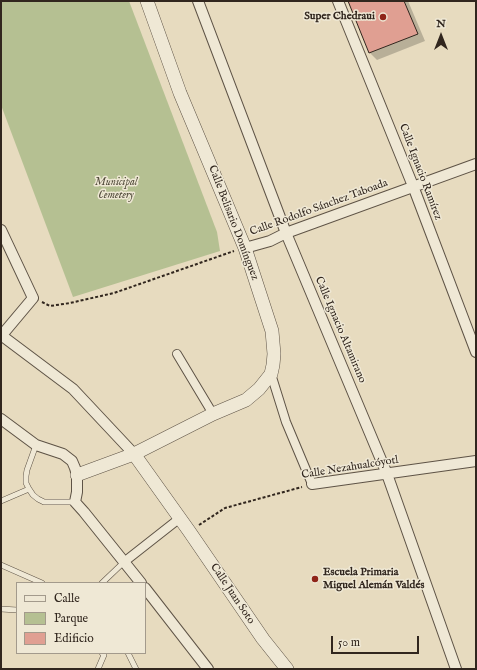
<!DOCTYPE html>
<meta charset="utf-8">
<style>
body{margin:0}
#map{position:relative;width:477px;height:670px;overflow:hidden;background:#e7dbbf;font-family:"IM FELL English",serif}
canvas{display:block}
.frame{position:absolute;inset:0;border:2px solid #31261e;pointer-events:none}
.legend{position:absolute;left:16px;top:582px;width:130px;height:72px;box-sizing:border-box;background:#efe8d5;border:1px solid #a39a8c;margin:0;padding:5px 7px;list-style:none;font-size:12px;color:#31261e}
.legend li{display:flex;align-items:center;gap:8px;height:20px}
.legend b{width:20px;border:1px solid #a39a8c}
.north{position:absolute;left:421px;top:16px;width:40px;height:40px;-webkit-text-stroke:3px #efe8d5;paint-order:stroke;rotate:0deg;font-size:11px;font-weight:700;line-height:16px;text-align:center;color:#31261e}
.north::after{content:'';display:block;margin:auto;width:14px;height:18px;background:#31261e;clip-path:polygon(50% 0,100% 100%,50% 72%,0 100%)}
.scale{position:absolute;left:331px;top:636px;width:88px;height:18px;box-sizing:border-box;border:2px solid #31261e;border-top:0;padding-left:5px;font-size:12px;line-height:14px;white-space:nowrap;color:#31261e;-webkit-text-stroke:3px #efe8d5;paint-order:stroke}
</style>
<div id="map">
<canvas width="477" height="670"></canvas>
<div class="frame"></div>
<ul class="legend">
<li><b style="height:5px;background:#efe8d5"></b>Calle</li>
<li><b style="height:11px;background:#b5c092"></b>Parque</li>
<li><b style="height:11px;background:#e09f92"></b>Edificio</li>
</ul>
<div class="north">N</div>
<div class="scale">50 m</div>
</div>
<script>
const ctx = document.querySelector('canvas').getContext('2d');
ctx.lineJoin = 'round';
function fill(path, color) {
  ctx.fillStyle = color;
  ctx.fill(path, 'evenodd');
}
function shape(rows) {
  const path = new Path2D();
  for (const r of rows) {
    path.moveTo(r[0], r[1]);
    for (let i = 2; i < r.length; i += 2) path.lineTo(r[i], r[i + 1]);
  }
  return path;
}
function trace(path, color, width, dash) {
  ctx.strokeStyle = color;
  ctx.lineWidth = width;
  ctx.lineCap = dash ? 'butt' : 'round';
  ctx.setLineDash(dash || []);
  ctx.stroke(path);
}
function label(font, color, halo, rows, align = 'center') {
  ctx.font = font + ' "IM FELL English",serif';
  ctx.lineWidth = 3;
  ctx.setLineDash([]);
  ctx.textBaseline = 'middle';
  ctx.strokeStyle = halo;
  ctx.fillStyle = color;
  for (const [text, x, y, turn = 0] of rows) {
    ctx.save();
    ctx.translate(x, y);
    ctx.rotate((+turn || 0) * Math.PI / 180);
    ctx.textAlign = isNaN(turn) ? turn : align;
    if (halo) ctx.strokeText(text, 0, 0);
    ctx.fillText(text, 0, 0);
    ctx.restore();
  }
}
fill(shape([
 [1,1,129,1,217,232,220,251,73,297,1,105]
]), '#b5c092');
fill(shape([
 [349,1,408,1,425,41,377,60,370,53]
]), '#0003');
const building = shape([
 [348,1,404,1,418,34,369,53,348,1]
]);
fill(building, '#e09f92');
trace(building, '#31261e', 1);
const service = shape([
 [36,445,27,470,26,476,26,483,29,489,33,495,38,499,44,502,75,502],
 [1,501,29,489],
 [1,565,42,583],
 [102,583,124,562],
 [1,609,17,610],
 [128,653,136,669],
 [98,669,104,655,102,653]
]);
const pedestrian = shape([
 [177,354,213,414],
 [271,374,286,422,312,484],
 [124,562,180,518]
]);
const minor = shape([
 [198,1,286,233,387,474,456,669],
 [338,1,413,186,476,352],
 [1,230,33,298,2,335],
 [245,248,270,241,286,233,476,164],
 [1,335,73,389,134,454],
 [1,419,36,445,63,454,72,461,75,468,77,475,77,492,75,502,84,512,141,583],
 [312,484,476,461],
 [145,588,208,669]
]);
const tertiary = shape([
 [134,454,189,531,263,639,287,669],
 [77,475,134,454,213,414,246,400,259,389,271,374,273,365,274,354,272,331,245,248,180,93,147,1]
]);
trace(service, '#5e5346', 6);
trace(pedestrian, '#5e5346', 10);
trace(minor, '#5e5346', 12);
trace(tertiary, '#5e5346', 14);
trace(shape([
 [42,302,50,306,70,303,114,293,234,251],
 [199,525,225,508,302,487]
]), '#31261e', 2, [3, 2]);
trace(service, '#efe8d5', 5);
trace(pedestrian, '#efe8d5', 8);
trace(minor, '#efe8d5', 10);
trace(tertiary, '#efe8d5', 13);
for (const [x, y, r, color] of [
 [383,17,4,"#8f2418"],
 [315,579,4,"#8f2418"]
]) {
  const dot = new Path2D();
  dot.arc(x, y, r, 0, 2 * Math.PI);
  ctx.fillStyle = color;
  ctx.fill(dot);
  trace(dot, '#efe8d5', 1.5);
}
label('bold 11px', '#31261e', '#efe8d5', [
 ["Super Chedraui",375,17],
 ["Escuela Primaria",323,573,"left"],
 ["Miguel Alemán Valdés",323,586,"left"]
], 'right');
label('11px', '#31261e', '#efe8d5', [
 ["Calle Ignacio Ramírez",420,172,69],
 ["Calle Rodolfo Sánchez Taboada",319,208,-20],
 ["Calle Belisario Domínguez",233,223,69],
 ["Calle Ignacio Altamirano",340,330,67],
 ["Calle Nezahualcóyotl",350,468,-9],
 ["Calle Juan Soto",232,594,56]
]);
label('italic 11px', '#524c3b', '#efe8d5', [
 ["Municipal",116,183],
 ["Cemetery",116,196]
]);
</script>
